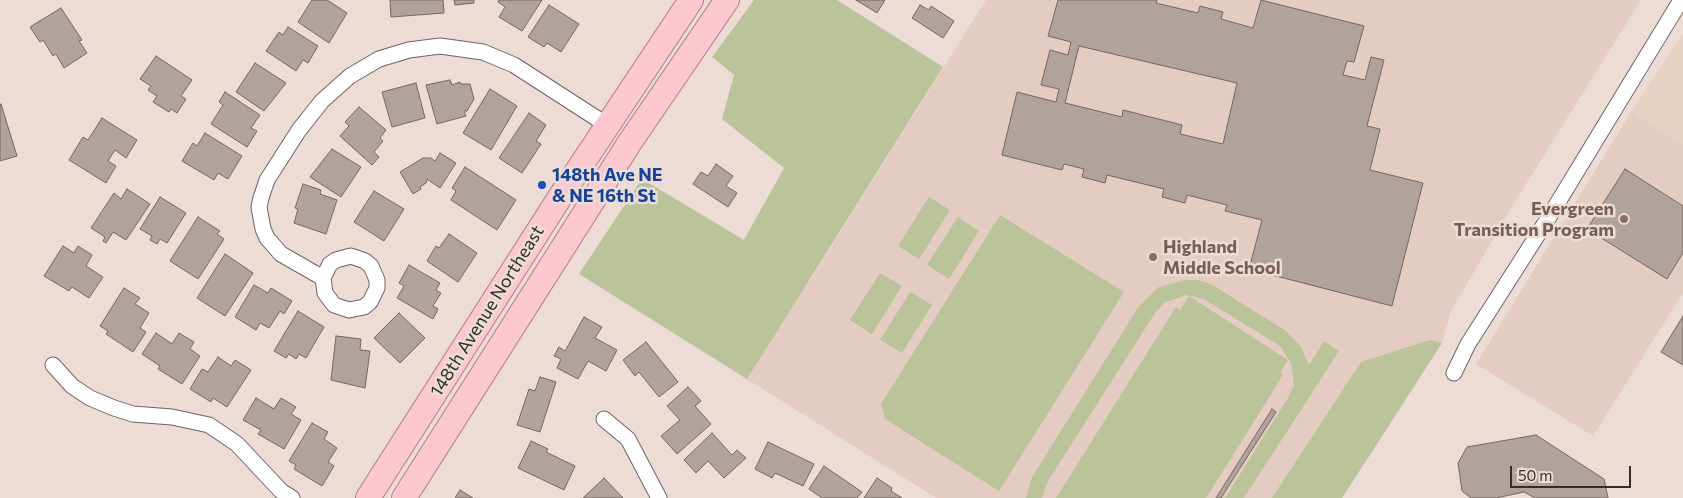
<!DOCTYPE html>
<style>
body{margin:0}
#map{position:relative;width:1683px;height:498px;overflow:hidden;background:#ecdcd5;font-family:Commissioner,sans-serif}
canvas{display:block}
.scale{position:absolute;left:1510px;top:466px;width:121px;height:22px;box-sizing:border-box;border:2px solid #332c2a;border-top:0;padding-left:6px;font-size:15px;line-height:18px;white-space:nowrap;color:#332c2a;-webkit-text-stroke:4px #ecdcd5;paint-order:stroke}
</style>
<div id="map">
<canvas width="1683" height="498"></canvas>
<div class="scale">50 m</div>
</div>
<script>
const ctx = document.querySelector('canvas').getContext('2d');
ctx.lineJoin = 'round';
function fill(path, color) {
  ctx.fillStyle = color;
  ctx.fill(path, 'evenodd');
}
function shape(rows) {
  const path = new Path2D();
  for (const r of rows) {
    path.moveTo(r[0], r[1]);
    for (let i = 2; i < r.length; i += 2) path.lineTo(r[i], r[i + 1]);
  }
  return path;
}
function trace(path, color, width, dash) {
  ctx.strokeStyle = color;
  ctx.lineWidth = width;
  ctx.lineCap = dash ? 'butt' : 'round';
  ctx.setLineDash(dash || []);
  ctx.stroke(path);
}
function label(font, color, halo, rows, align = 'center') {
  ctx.font = font + ' Commissioner,sans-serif';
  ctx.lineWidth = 5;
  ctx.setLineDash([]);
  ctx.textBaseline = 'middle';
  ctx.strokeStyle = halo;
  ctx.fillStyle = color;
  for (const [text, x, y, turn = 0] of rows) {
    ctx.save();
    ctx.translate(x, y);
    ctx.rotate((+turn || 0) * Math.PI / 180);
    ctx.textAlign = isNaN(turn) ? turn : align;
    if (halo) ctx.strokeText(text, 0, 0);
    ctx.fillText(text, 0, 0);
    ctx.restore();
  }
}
fill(shape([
 [1683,33,1683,145,1631,112]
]), '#e6d1c3');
fill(shape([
 [986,0,1641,0,1513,205,1451,311,1442,343,1342,498,936,498,580,274,642,179,810,280],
 [1631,112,1683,145,1683,293,1593,436,1476,364]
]), '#e4ccc3');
fill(shape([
 [754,0,837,0,943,67,747,379,579,274,642,179,744,240,784,168,722,119,734,75,712,57],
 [929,197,950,210,919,259,898,246],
 [1000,215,1124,292,999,491,885,419,881,404],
 [958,217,979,231,949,279,927,265],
 [880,273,902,286,872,334,850,320],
 [1185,280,1198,280,1211,284,1286,331,1300,345,1309,365,1324,341,1339,351,1244,498,1225,498,1288,398,1294,385,1291,363,1280,346,1204,299,1186,295,1164,303,1155,313,1048,481,1042,498,1026,498,1032,477,1139,306,1159,287],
 [910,292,932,305,902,353,880,340],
 [1189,296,1288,360,1280,373,1283,375,1206,498,1056,498,1176,307,1180,310],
 [1430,340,1442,343,1342,498,1272,498,1361,362]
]), '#bac39a');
const building = shape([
 [312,0,327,0,347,13,329,43,298,22,312,0],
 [390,0,443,0,444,13,391,17,390,0],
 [454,0,474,0,474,3,455,5,454,0],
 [499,0,542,0,522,31,499,17,505,7,498,2,499,0],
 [856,0,885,0,877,13,856,0],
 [1058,0,1157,0,1156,3,1198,13,1200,6,1223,12,1221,19,1253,28,1261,0,1364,26,1354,62,1347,61,1343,75,1365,80,1371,57,1384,60,1367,126,1380,129,1370,170,1423,183,1392,306,1249,269,1262,220,1225,211,1227,205,1187,195,1185,203,1162,197,1164,189,1107,175,1105,183,1082,177,1084,169,1064,164,1062,170,1002,155,1017,92,1056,102,1059,89,1041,85,1050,50,1068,55,1071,42,1048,36,1058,0],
 [1079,46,1237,83,1223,144,1180,134,1182,125,1123,110,1122,117,1065,103,1079,46],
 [549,5,579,24,561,52,547,43,544,47,528,37,549,5],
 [920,5,929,10,931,6,954,21,943,38,912,18,920,5],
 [61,8,82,40,79,41,87,53,64,68,56,54,53,56,43,40,40,42,30,27,61,8],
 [288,27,318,46,308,63,303,60,296,71,266,51,279,32,283,35,288,27],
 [156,56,192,80,181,96,186,99,177,113,171,109,169,112,153,102,157,96,148,90,151,86,140,79,156,56],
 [255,63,286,83,264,111,236,92,255,63],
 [450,80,452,85,460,82,461,84,470,84,474,99,467,111,464,111,466,116,437,124,426,85,450,80],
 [416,83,425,118,392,127,382,92,416,83],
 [490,89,517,106,491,150,463,133,490,89],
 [225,92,260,115,251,128,257,131,247,147,211,124,223,105,219,102,225,92],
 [1,104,17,156,0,161,0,105,1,104],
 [359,107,386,130,380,138,383,141,374,152,379,157,372,165,340,136,349,126,345,122,359,107],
 [529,113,546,125,536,141,541,144,522,173,499,158,529,113],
 [102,118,137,140,126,158,115,150,108,161,116,166,106,183,69,160,83,137,88,140,102,118],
 [205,133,242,156,228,179,218,173,214,180,182,161,193,143,197,146,205,133],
 [332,149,361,167,341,197,310,177,332,149],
 [440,153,456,163,440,188,427,179,426,183,420,187,421,189,413,194,400,172,423,158,431,158,435,161,440,153],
 [716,164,733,176,726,186,737,193,728,207,693,184,701,172,708,176,716,164],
 [465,167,516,200,497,230,451,200,456,191,452,188,465,167],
 [1625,169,1683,206,1683,253,1667,279,1587,229,1625,169],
 [303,184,321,190,320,194,337,200,326,234,294,223,298,209,295,208,303,184],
 [127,189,150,204,126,240,113,232,106,243,103,241,105,237,91,228,114,193,121,199,127,189],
 [374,191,404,209,384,241,354,222,374,191],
 [160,197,186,213,167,243,160,239,157,244,150,240,152,236,140,229,160,197],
 [198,217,220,231,217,234,224,239,198,279,170,261,198,217],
 [449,234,477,253,458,282,427,261,436,246,439,248,449,234],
 [63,246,74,253,78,246,92,255,86,266,103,277,89,298,72,287,69,291,44,276,63,246],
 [225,254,253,273,225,316,197,298,225,254],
 [409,265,440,283,436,290,441,293,433,306,438,309,433,319,397,298,404,286,399,283,409,265],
 [254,285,268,293,271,288,292,301,284,314,280,311,269,328,260,323,256,330,235,317,254,285],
 [124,288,140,298,135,304,149,313,140,328,146,332,133,352,106,334,108,331,100,326,124,288],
 [298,311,324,327,306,358,299,354,296,359,289,354,286,358,274,351,298,311],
 [399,313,425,338,400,363,374,338,399,313],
 [1683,316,1683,365,1661,352,1683,316],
 [584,317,602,327,595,338,617,350,606,371,588,361,578,379,557,368,561,359,554,356,559,347,565,351,584,317],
 [156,333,172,344,179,333,194,342,190,349,200,356,182,384,158,369,160,366,142,354,156,333],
 [336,336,361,339,360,350,370,351,365,388,331,380,336,336],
 [646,342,678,382,659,397,639,372,635,376,623,360,646,342],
 [218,357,231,366,235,360,251,370,227,407,213,398,211,402,190,389,202,369,208,372,218,357],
 [540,377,556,382,540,432,517,425,529,389,535,391,540,377],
 [688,387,701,401,695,406,711,424,677,454,661,436,680,420,667,406,688,387],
 [256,398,274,409,281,398,296,407,291,414,301,420,284,449,258,434,261,430,243,420,256,398],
 [1272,409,1276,412,1221,498,1216,498,1272,409],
 [312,423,328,432,324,439,337,448,328,462,334,466,322,486,294,469,296,465,289,461,312,423],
 [712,433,732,455,737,450,746,458,724,478,708,461,696,473,684,460,712,433],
 [1536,435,1604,479,1608,498,1535,498,1524,492,1496,498,1471,498,1462,491,1458,463,1467,447,1536,435],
 [531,441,548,449,546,452,575,466,564,490,518,468,531,441],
 [768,442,814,464,803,486,775,473,772,478,755,469,768,442],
 [824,466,862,492,857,498,822,498,809,489,824,466],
 [604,478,623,498,583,498,604,478],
 [877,478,892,488,891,491,902,498,864,498,877,478],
 [460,490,473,498,455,498,460,490]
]);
fill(building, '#b2a29d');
trace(building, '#756662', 1);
const street = shape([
 [323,278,330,264,336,260,351,256,365,261,371,266,377,280,377,288,370,302,364,307,349,310,334,305,325,293,323,278,281,254,267,238,263,229,259,207,261,198,267,180,299,130,322,101,350,76,379,59,409,50,440,46,483,52,514,65,607,125],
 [53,365,72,386,90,398,114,408,133,414,172,417,209,425,237,444,281,491,292,498],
 [1454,373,1468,344,1549,217,1681,0],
 [604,419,628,439,659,498]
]);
const primary = shape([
 [368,498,560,197,691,0],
 [404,498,630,142,727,0]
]);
trace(street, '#71625d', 17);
trace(primary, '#b47a82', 26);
trace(street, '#fff', 15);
trace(primary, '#fcc8d0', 24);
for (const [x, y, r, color] of [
 [542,185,5,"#1a4fb4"],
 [1624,219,5,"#8d6e63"],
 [1153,257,5,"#8d6e63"]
]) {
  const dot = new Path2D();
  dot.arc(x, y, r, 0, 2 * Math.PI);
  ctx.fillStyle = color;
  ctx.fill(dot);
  trace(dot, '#ecdcd5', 2);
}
label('bold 18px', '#164399', '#ecdcd5', [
 ["148th Ave NE",552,175],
 ["& NE 16th St",552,196]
], 'left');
label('bold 18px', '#785e54', '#ecdcd5', [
 ["Evergreen",1614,209],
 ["Transition Program",1614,230],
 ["Highland",1163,247,"left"],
 ["Middle School",1163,268,"left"]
], 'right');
label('18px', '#332c2a', '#ecdcd5', [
 ["148th Avenue Northeast",487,311,-58]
]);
</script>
